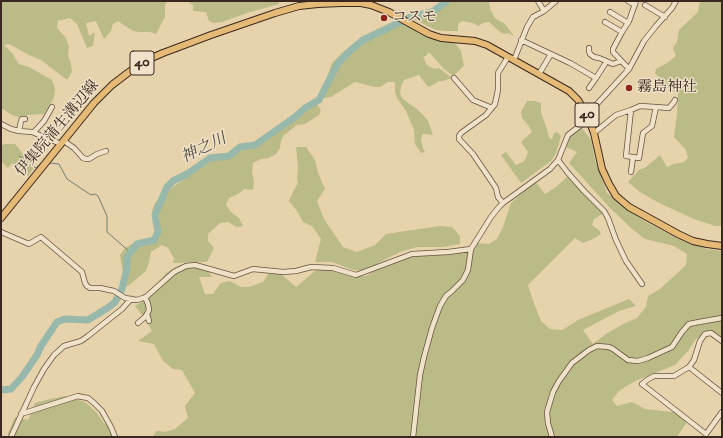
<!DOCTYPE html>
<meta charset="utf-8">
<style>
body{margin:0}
#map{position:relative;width:723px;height:438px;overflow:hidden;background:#e7d3ab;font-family:"IM FELL DW Pica",serif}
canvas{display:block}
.frame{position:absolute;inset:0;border:2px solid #3a271f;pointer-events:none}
</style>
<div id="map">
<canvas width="723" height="438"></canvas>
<div class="frame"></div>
</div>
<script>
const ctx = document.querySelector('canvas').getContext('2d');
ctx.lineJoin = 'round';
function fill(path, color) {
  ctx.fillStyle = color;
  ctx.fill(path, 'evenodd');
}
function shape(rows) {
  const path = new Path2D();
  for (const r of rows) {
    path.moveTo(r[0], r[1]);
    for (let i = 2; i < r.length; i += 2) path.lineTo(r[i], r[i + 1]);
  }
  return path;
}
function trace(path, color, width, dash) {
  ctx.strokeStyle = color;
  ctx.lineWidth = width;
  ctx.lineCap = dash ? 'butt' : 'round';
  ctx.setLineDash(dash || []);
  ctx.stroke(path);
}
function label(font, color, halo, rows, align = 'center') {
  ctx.font = font + ' "IM FELL DW Pica","Noto Serif JP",serif';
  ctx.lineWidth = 3;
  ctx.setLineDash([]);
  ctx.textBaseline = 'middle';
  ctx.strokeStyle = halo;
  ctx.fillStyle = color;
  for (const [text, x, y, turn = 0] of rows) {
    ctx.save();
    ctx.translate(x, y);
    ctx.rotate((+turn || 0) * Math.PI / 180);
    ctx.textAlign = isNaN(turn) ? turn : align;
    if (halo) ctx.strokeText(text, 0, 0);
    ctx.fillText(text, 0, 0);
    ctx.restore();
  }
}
fill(shape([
 [1,1,167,1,165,6,165,17,156,34,150,32,139,32,133,31,118,21,113,24,111,31,104,39,96,21,86,23,89,36,95,32,93,46,87,48,77,24,70,18,58,21,57,28,66,38,69,47,68,55,71,64,72,72,67,80,41,60,29,55,9,44,4,45,12,53,19,64,29,67,52,80,55,89,54,98,44,114,28,115,21,118,12,115,1,108],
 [187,1,279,1,279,4,247,13,222,22,214,23,209,21,206,12,193,11,193,5],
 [453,1,489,1,490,9,495,18,501,22,504,23,514,36,508,33,504,34,499,31,489,22,483,23,478,26,473,23,462,21,458,24,458,31,446,31,436,30,413,19,418,17,425,16,434,13],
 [700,1,722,1,722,226,715,226,694,219,657,202,640,192,628,182,639,170,646,167,660,155,667,167,674,164,684,162,688,158,686,150,674,137,677,114,678,96,676,91,670,92,655,73,656,69,667,63,676,56,673,48,677,42,679,30,698,12],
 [404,23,441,41,454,42,461,51,464,66,453,76,443,68,429,52,426,56,423,57,427,65,432,68,436,69,439,68,452,78,443,81,439,81,433,85,428,87,419,75,404,80,401,86,400,93,402,98,407,102,417,109,425,117,428,121,433,135,424,134,422,135,421,140,423,148,425,152,421,153,415,144,414,130,406,111,397,98,395,92,395,82,388,82,380,87,375,87,355,82,331,97,323,98,320,96,332,63,344,51],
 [527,101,535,101,541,103,541,113,547,129,549,138,552,139,554,133,557,132,561,136,556,153,551,161,521,183,501,155,506,152,516,165,523,162,526,158,528,152,521,142,532,132,528,125,522,118,521,112],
 [315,102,321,110,319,115,305,124,297,125,284,135,281,141,280,148,276,154,269,158,261,159,253,163,252,172,254,182,253,190,245,189,236,195,229,198,226,205,231,212,239,218,243,226,237,227,228,222,220,223,208,234,208,241,214,248,207,262,173,263,174,258,168,248,162,245,151,252,149,262,146,271,128,286,121,288,123,273,120,255,125,248,135,242,146,243,152,240,156,227,152,211,155,203,171,188,203,167,212,161,231,157,296,118],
 [581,127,591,140,595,160,607,193,632,213,648,223,673,236,707,249,722,251,722,338,707,331,695,340,688,351,675,365,640,379,628,385,618,392,612,400,617,406,632,402,645,409,681,413,687,422,677,437,153,437,156,431,159,431,165,432,175,429,188,418,185,406,195,393,182,370,173,369,163,361,154,344,138,341,152,331,146,320,135,306,144,300,166,273,178,266,204,264,212,277,199,277,205,294,213,294,221,283,230,281,241,287,249,287,263,282,273,267,296,287,322,265,332,266,358,276,366,276,395,259,430,251,459,253,476,243,489,244,497,239,503,227,511,203,535,181,545,194,556,187,569,175,604,213,594,219,592,225,599,230,601,234,593,239,583,243,575,238,528,285,533,301,541,321,550,329,562,330,580,319,629,299,636,306,619,311,583,330,593,344,606,334,623,324,637,318,646,307,648,296,660,289,686,265,687,254,674,246,645,239,631,228,611,209,569,163,577,152,564,146,568,133],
 [5,144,15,144,24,155,32,160,33,169,28,176,12,163,8,168,1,161,1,146],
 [296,147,306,147,315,160,318,173,325,189,317,201,324,219,343,247,357,252,375,245,386,234,440,226,452,227,460,236,460,244,443,247,417,247,400,252,363,271,353,270,332,262,315,262,321,239,312,226,303,222,297,211,289,201,293,192,298,183,297,178,298,167],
 [65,396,85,402,96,412,104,423,120,437,8,437,8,433,15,417,28,420,35,403,46,400]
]), '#babb86');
trace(shape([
 [19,156,36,168,42,162],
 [50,163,59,164,67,179,91,195,95,194,98,196,107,216,107,232,130,252]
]), '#727e72', 1);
trace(shape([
 [1,390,11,389,22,377,37,355,41,346,57,322,65,319,88,320,109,307,115,302,122,289,127,268,127,257,137,244,154,240,158,232,155,215,167,187,173,181,187,174,210,158,229,156,240,147,255,145,295,117,305,108,319,100,338,63,351,50,363,40,413,16,432,12,447,1]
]), '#97b8aa', 7);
const minor = shape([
 [538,1,544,11],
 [628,1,635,5],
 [645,5,665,17],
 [610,12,628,23],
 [605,22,622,32],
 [521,40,570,63,596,78,605,64],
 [589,48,589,51,590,54,594,57,599,58,613,64,621,61],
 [514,60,527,27,533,17,544,11,556,1],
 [629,69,613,52,613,49,622,32,629,21,636,1],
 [539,74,551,54],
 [454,78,473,100,492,108],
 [589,88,596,78],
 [656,107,669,108,674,102,675,100],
 [1,124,11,129,19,131,32,132,61,144],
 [19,131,21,121,22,119,25,119],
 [34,132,44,121,52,107],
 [594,133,616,115,631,110,626,156,639,158,643,133,652,126,656,107,640,106,631,110],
 [64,141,74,148,83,158,86,159,89,159,97,154,106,151],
 [558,160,568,173,584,191,604,211,608,218,616,240,626,261,642,284],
 [631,172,633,157],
 [503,203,498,197,496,188,488,176,473,154,459,139,459,136,461,133,486,115,495,104,498,90,498,73,508,57],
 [1,232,29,244,41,237,82,272,85,283,87,286,90,288,100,288,114,291,125,298,137,300,146,297,174,272,186,266,195,265,234,276,253,269,283,272,296,271,311,267,333,268,356,275,412,254,448,252,471,249],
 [145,297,148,304,149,310,147,314,149,321],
 [138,323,145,317,147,314],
 [722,341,711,333,705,334,700,341,694,360,689,367,674,376,654,376,647,380,642,384,706,434,722,412],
 [689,367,722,393],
 [21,414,78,396,82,397,88,398,94,403,102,411,111,427,115,437],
 [11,437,34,387,44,369,54,355,64,346,81,341,88,336,122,309,131,299],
 [413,437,420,375,424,357,432,328,440,306,446,296,452,291,463,280,468,270,471,249,491,217,499,207,503,203,550,169,558,160,568,135,581,125,596,105,629,69,644,41,656,26,672,8,676,1],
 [552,437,548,423,547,412,553,392,559,381,572,363,589,350,597,346,609,347,613,349,628,360,638,361,648,358,672,347,682,332,689,324,699,322,722,318]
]);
const major = shape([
 [1,218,94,103,112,85,129,72,147,60,163,53,211,35,275,13,299,6,318,4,341,3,361,3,371,5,389,12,429,34,441,38,475,41,487,45,569,91,578,100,588,117,594,133,602,169,609,184,616,196,629,207,678,234,693,241,707,244,722,246]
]);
trace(minor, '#655242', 6);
trace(major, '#3a271f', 8);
trace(minor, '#efe2c8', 4.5);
trace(major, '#e4ba76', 6);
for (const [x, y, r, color] of [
 [384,18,4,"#8f2418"],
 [629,88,4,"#8f2418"]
]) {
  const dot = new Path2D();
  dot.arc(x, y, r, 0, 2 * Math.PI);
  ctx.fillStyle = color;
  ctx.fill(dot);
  trace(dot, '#efe2c8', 1.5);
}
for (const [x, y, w] of [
 [142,63,24],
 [587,115,24]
]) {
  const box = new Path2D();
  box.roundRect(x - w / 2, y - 12, w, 24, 3);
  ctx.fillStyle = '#efe2c8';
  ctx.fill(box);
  trace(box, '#3a271f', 1);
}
label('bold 14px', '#3a271f', null, [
 ["40",142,63],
 ["40",587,115]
]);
label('15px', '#3a271f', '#efe2c8', [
 ["コスモ",392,18],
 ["霧島神社",637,88]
], 'left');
label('15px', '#3a271f', '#efe2c8', [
 ["伊集院蒲生溝辺線",58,129,-50]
]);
label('italic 16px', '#514b42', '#efe2c8', [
 ["神之川",204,149,-26]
]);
</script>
